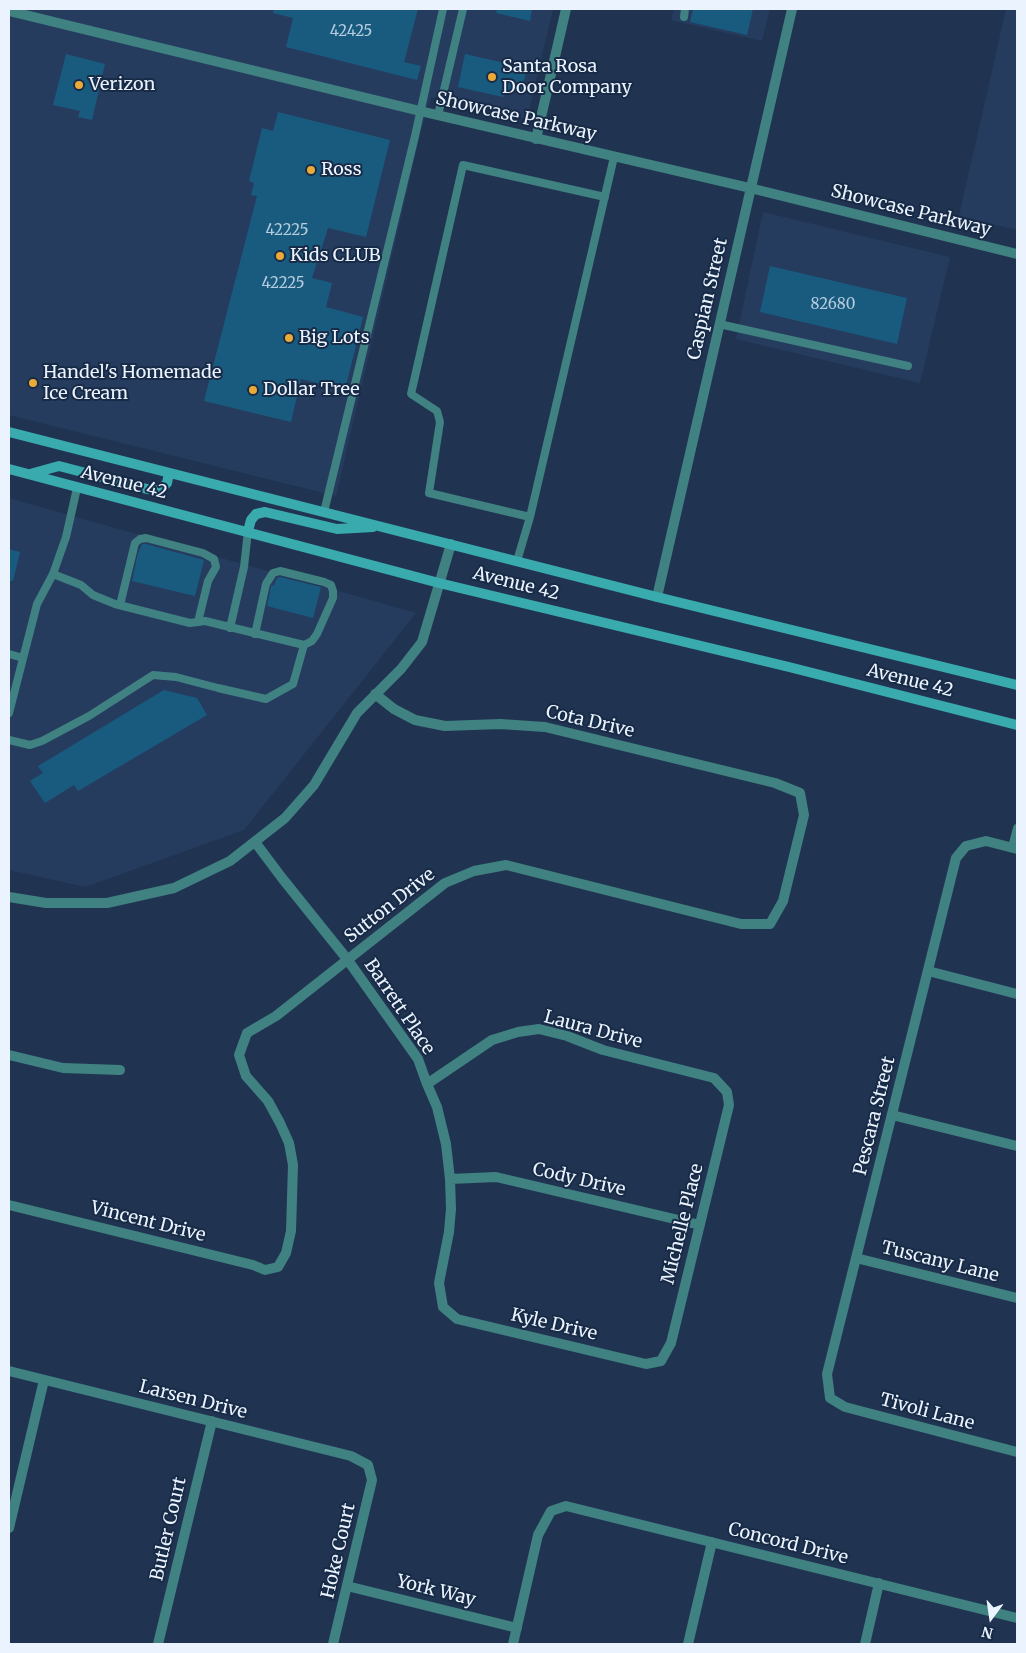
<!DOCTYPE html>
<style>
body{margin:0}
#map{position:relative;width:1026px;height:1653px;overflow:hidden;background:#203451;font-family:Merriweather,serif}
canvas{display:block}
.frame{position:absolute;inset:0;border:10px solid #ebf3fe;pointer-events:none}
.north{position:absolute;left:966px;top:1593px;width:50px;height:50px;-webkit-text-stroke:4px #172a46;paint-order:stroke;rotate:194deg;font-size:14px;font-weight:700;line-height:20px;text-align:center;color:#ebf3fe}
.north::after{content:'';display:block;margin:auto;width:18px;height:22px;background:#ebf3fe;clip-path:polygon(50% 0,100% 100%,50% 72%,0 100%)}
</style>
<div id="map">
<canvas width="1026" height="1653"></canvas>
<div class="frame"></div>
<div class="north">N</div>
</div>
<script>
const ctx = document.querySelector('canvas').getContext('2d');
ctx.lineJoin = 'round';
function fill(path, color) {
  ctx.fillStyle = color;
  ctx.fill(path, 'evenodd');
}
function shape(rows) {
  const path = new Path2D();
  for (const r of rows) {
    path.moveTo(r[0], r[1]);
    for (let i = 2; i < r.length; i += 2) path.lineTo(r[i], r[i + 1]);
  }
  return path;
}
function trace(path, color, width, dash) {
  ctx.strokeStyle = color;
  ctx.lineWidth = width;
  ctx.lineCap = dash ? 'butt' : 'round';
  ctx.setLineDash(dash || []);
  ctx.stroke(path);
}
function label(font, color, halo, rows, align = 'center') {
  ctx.font = font + ' Merriweather,serif';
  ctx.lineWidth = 4;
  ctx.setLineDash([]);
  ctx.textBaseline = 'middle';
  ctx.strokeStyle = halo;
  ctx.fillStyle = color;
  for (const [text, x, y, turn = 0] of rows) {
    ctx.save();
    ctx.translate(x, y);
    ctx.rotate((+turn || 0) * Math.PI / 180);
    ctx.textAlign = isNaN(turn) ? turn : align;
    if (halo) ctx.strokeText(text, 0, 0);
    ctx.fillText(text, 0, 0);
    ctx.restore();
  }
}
fill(shape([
 [9,9,553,9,527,119,431,97,421,131,336,496,9,415],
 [674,9,770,9,762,41,671,20],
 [1006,9,1017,9,1017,230,959,216],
 [763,212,950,257,920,383,736,339],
 [9,498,416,613,244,830,85,887,9,870]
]), '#253c5f');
fill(shape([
 [274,9,418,9,404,62,421,66,417,80,286,47,293,18,273,13],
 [497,9,532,9,530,21,496,13],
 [693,9,753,9,747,35,690,22],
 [66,54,105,64,92,120,78,117,80,111,53,105],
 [465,54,527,68,522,90,512,88,511,93,505,92,503,97,458,87],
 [278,112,390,140,366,237,328,228,312,278,332,283,326,307,363,317,345,390,301,379,291,422,204,401,257,196,251,195,254,183,249,181,262,128,273,131],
 [770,266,907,298,897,344,760,312],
 [142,544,146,544,204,560,195,596,132,581,138,553],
 [9,549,20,552,13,581,9,581],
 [280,577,321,587,313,618,267,606,271,586,274,585,277,578],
 [164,690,197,698,207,715,78,791,74,785,45,803,30,781,43,773,38,766]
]), '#195b7f');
trace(shape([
 [684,17,685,9],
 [438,115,463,9],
 [719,324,908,366],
 [324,512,415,136,443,9],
 [530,517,429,493,440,422,437,411,411,394,463,165,605,197],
 [517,561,530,517,614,157],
 [120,605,135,543,140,539,146,538,203,553,214,559,216,567,208,581,198,622],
 [230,628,244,567,248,531],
 [255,634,266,584,273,573,280,571,324,582,331,585,333,591,333,598,317,634,312,641,304,645],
 [9,654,23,658],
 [9,713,37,604,53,574,66,537,77,488],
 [9,740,30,745,42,741,89,716,153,675,176,677,218,688,266,699,293,684,304,645,205,621,190,623,115,604,93,595,81,585,53,574],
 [1012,847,1017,828]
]), '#408182', 8);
trace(shape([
 [9,11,420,111,750,188,1017,254],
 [536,139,566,9],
 [657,597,792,9],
 [255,842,282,878,347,959,418,1059,427,1084,437,1107,446,1144,450,1179,451,1209,449,1232,439,1283,443,1307,457,1319,646,1364,661,1361,671,1343,729,1105,727,1092,714,1078,603,1050,567,1036,539,1029,518,1032,492,1040,427,1084],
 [1017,849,986,841,966,846,956,858,827,1374,830,1398,845,1407,1017,1452],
 [9,897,46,903,107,903,174,888,230,861,285,818,314,785,357,713,401,669,422,642,451,544],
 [928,971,1017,994],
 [9,1055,63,1068,120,1070],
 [892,1115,1017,1146],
 [450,1179,496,1177,700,1225],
 [9,1205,253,1265,265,1270,278,1267,286,1253,291,1231,293,1165,289,1143,280,1123,268,1101,246,1076,239,1055,247,1033,276,1016,445,883,474,871,506,865,741,924,770,924,783,901,804,815,800,793,775,783,545,727,500,724,445,726,415,720,394,709,375,694],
 [856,1258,1017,1298],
 [9,1371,351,1456,368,1465,372,1480,333,1644],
 [9,1528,44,1380],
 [347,1586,517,1628],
 [158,1644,212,1421],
 [513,1644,538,1535,551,1511,566,1506,1017,1618],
 [688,1644,712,1542],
 [865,1644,879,1583]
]), '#408182', 10);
trace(shape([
 [9,432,657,597,1017,685],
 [9,469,439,583,789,667,1017,725],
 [30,474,59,466,147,489,160,490,167,483,169,473],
 [248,531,251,520,256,514,265,512,337,529,373,527]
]), '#39abae', 10);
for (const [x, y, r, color] of [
 [492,77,5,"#eaaa38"],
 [79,85,5,"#eaaa38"],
 [311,170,5,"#eaaa38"],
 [280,256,5,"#eaaa38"],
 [289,338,5,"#eaaa38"],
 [33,383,5,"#eaaa38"],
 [253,390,5,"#eaaa38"]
]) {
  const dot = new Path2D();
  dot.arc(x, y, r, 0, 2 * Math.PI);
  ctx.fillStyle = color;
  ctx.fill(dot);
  trace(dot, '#172a46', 2);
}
label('15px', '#b6cdde', null, [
 ["42425",351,32],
 ["42225",287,231],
 ["42225",283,284],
 ["82680",833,305]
]);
label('18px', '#ebf3fe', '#172a46', [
 ["Santa Rosa",502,67],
 ["Door Company",502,88],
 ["Verizon",89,85],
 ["Ross",321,170],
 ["Kids CLUB",290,256],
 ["Big Lots",299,338],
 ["Handel's Homemade",43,373],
 ["Ice Cream",43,394],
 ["Dollar Tree",263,390]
], 'left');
label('18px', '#ebf3fe', '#172a46', [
 ["Showcase Parkway",516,117,13],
 ["Showcase Parkway",911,211,14],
 ["Caspian Street",708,299,-77],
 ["Avenue 42",124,483,14],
 ["Avenue 42",516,584,14],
 ["Avenue 42",910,681,14],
 ["Cota Drive",590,722,13],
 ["Sutton Drive",390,906,-38],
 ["Barrett Place",399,1007,56],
 ["Laura Drive",593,1030,15],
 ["Pescara Street",875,1116,-76],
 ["Cody Drive",579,1180,13],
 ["Vincent Drive",148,1222,14],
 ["Michelle Place",683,1224,-76],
 ["Tuscany Lane",940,1262,14],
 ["Kyle Drive",554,1325,13],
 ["Larsen Drive",193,1400,14],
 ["Tivoli Lane",927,1412,15],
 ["Butler Court",169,1529,-77],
 ["Concord Drive",788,1544,14],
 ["Hoke Court",339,1551,-77],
 ["York Way",436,1591,14]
]);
</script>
